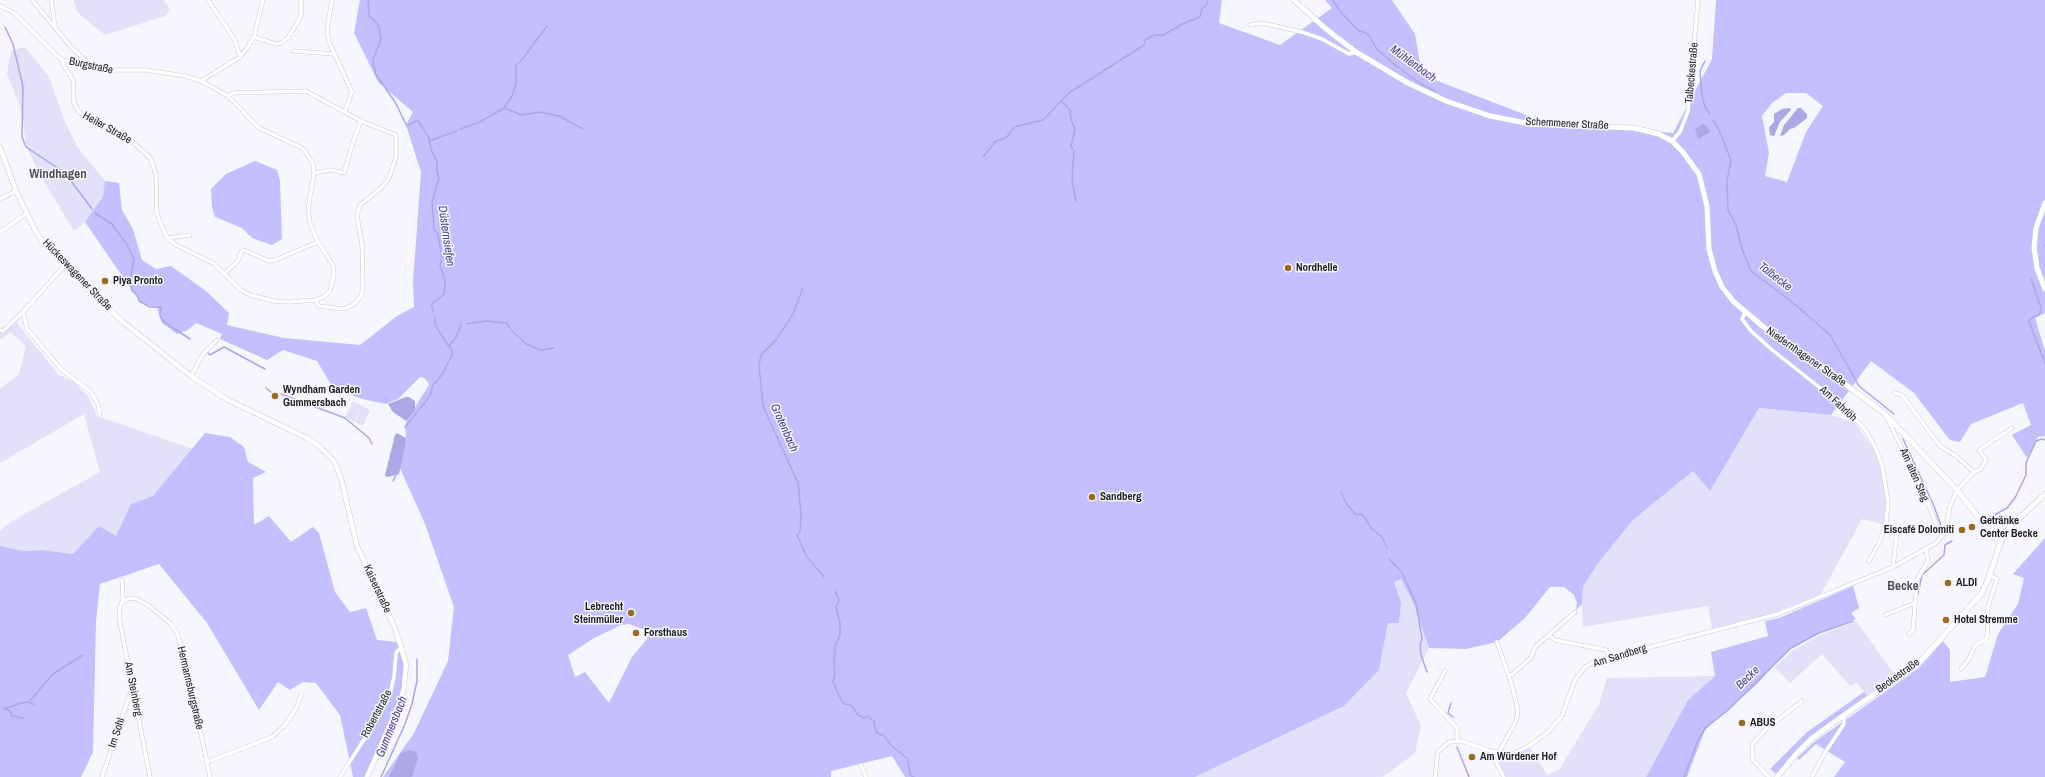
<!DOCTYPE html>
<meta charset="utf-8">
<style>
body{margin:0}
canvas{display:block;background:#f6f6fe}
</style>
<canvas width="2045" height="777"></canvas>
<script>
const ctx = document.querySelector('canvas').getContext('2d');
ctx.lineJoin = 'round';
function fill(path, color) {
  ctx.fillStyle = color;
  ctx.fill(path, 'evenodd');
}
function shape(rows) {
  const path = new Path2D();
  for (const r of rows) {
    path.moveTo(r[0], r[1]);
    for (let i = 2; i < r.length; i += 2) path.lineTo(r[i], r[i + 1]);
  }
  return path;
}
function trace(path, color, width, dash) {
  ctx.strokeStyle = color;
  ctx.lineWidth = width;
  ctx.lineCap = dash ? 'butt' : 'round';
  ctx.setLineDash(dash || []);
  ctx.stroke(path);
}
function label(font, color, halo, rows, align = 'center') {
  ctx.font = font + ' "Archivo Narrow",sans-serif';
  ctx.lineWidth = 3;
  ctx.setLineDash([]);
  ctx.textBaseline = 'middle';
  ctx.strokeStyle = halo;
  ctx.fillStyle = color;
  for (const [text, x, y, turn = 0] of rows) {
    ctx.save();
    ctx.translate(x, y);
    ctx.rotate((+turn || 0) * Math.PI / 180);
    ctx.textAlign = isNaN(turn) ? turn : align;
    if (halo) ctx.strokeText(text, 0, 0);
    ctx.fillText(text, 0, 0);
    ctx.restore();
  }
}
fill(shape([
 [74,0,164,0,170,9,165,16,105,35,77,12],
 [25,47,49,77,64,120,78,148,105,181,104,197,85,222,74,231,41,177,27,148,20,106,7,74,11,51],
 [16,322,59,375,73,381,88,396,97,416,193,449,153,496,131,504,116,536,99,527,73,554,43,550,24,551,0,546,0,531,12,521,100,472,84,414,0,463,0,389,19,374,26,346,11,332,0,340,0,331,3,334],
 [353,401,370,410,363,426,355,422,362,406,354,422,345,417],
 [1759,408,1831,415,1854,422,1878,455,1887,503,1885,525,1862,519,1821,594,1776,612,1712,629,1708,606,1583,627,1582,604,1583,587,1598,563,1633,520,1693,471,1710,491],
 [1401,579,1413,602,1429,648,1406,693,1421,726,1415,753,1383,777,1195,777,1344,706,1379,670,1388,623,1399,623,1401,603,1394,582],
 [1856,621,1896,676,1867,695,1857,683,1850,686,1822,654,1790,683,1775,667,1792,651,1820,635],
 [1715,676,1688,700,1646,777,1506,777,1500,767,1496,756,1510,757,1530,748,1547,775,1559,770,1599,704,1607,678]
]), '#e2e1f9');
fill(shape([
 [360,0,1222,0,1219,23,1280,45,1332,8,1325,0,1392,0,1415,34,1422,75,1539,120,1673,133,1712,59,1716,0,2045,0,2045,313,2035,318,2045,351,2045,436,2038,437,2027,458,2012,435,2031,425,2023,403,1971,424,1960,442,1950,440,1914,393,1871,361,1831,415,1759,408,1710,491,1693,471,1633,520,1598,563,1583,587,1582,604,1576,610,1577,603,1574,595,1564,587,1550,587,1525,618,1497,642,1466,649,1429,648,1413,602,1401,579,1394,582,1401,603,1399,623,1388,623,1379,670,1344,706,1195,777,905,777,892,756,831,771,831,777,383,777,414,733,448,661,454,607,425,524,399,466,406,437,405,427,407,420,429,385,428,382,424,378,420,377,398,399,386,404,362,399,333,388,317,361,283,350,267,360,220,339,222,334,196,323,188,330,177,334,162,323,157,308,140,302,85,222,103,197,105,181,119,183,122,210,133,229,142,260,156,269,171,266,206,291,229,313,227,325,284,338,360,345,397,316,414,307,413,282,421,172,406,125,413,112,378,82,354,33],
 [1786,93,1806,93,1823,106,1806,132,1787,182,1765,176,1769,153,1762,116,1772,103],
 [629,624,645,630,647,639,632,657,609,703,585,672,575,677,568,655,594,638,621,625],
 [255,161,277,170,280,181,282,239,272,245,252,238,242,228,215,217,212,207,211,189,226,174],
 [205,433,230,437,244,447,248,462,266,472,253,478,254,525,269,516,291,542,313,527,319,533,335,592,350,612,366,608,377,640,396,642,402,648,406,664,404,688,367,777,353,777,340,715,316,683,303,682,290,690,278,682,259,710,207,623,159,564,100,584,96,621,93,752,81,777,0,777,0,546,24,551,43,550,73,554,99,526,116,536,131,504,153,496],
 [2045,538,2045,777,1834,777,1845,762,1816,744,1799,760,1797,758,1814,742,1919,668,1943,641,1950,650,1950,682,1985,677,1998,634,2018,604,2024,578,2013,574],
 [1853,586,1859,608,1851,613,1856,619,1819,633,1790,648,1756,685,1705,730,1687,777,1646,777,1688,700,1715,676,1711,652,1768,636,1765,621,1779,618],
 [1864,692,1867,695,1809,738,1776,774,1770,769,1807,732]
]), '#c4bffe');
fill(shape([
 [1790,108,1791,110,1780,122,1774,136,1770,135,1769,127,1774,122,1774,114,1782,109],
 [1798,108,1801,108,1807,114,1807,118,1794,128,1790,129,1784,135,1780,136,1784,125],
 [1703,124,1710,130,1709,133,1698,139,1695,129],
 [406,397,409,397,415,401,415,410,406,421,393,412,388,404],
 [397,433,406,438,404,451,399,474,388,477,385,476,386,471,395,435],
 [410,750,416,752,418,758,412,777,389,777,401,753]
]), '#aca7e5');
trace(shape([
 [368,0,369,16,376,22,379,28,381,40,373,59,373,66,376,70,375,73,395,102,407,126,418,120,420,124,429,138,431,149,437,162,437,171,439,179,432,202,434,230,438,234,442,259,440,265,445,280,444,294,431,305,434,312],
 [1333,0,1339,10,1358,30,1368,34,1377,49,1394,64,1419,83,1435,91],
 [5,27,13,44,23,87,22,137,26,147,65,173,92,209],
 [1705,61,1700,71,1702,96,1705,107,1710,114],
 [1063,102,1070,110,1071,120,1075,129,1071,146,1074,151,1072,180,1076,201],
 [504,108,522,115,539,112,559,116,583,129],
 [1713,120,1719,130,1731,160,1727,181,1728,210,1736,225,1742,249,1751,271,1791,301,1830,335,1859,386,1894,414],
 [460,129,478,123,504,108,512,96,516,84,516,65,521,61,547,26],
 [429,141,457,131],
 [983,157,996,141,1006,138,1014,127,1043,120,1069,93,1144,45,1146,39,1155,35,1164,35,1182,24,1200,17,1202,8,1206,6,1208,0],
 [95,213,112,224,127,245,134,259,131,275,132,291,138,295,139,301,150,307,161,307,160,316,164,322,190,339],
 [2045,247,2045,245],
 [2031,278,2041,308,2040,314,2030,319,2029,321,2045,363],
 [803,288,793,314,776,340,761,355,759,365,763,406,798,483,801,514,800,532,797,535,807,557,824,577],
 [466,324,485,321,507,323,511,330,526,344,541,350,554,348],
 [449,346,457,336,461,324],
 [208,353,210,355,224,347,265,369],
 [266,388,271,392],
 [281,394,345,418,369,438,372,444],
 [405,427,430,396,433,385,442,375,452,355,452,351,435,325,435,317],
 [1903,439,1934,506,1942,529],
 [393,481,396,475],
 [1341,492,1346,503,1356,515,1361,514,1364,517,1372,529,1382,537,1387,548],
 [1987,519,2007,508,2015,498,2026,475,2026,463,2036,441,2042,439,2045,440],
 [1389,559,1401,571,1416,603,1422,639,1420,645,1421,655,1427,672],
 [835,591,839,600,836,608,840,623,840,635,835,647,834,665,835,675,833,681,839,696,844,704,851,705,858,715,864,718,867,716,874,721,876,732,884,736,892,746,908,759,910,775,914,777],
 [1918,594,1922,575,1944,555,1945,545,1952,541],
 [29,702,34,705],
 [1451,703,1448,713,1453,717],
 [4,709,21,703,29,702,53,674,83,655],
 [5,709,10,711,12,716,24,718],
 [1457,747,1469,777],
 [381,777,405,724,412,704,417,681,417,659],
 [1684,777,1699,738,1706,727,1727,711,1791,648,1819,633,1853,621]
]), '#aca7e5', 1.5);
const minor = shape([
 [32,0,71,47,85,60,88,65],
 [51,0,55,26],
 [208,0,235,40,240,57],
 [332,0,327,30,329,42,352,92,345,111],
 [0,6,13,12,56,55,63,60,107,70,146,70,185,76,201,81,228,96,233,93,306,91,361,121,396,135,396,157,389,178,381,188,360,205,357,216,362,244,363,287,361,296,353,305,343,309,319,306,315,300],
 [1250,25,1262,23,1302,32,1322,39,1349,54,1356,52],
 [254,37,276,44,281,43,288,38,301,16,301,0],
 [293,51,334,54],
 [63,60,63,64,73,80,74,103,79,112,133,142,150,158,156,174,157,214,167,238,176,245,213,263,241,290,250,295,274,301,289,302,315,300,324,297,330,291,334,275,333,265,318,242,310,223,308,209,314,173,313,164,305,151,300,147,259,128,228,96],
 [201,81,240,57,247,48,254,37,263,0],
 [1672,141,1680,132,1688,111,1698,0],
 [314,173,331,170,344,173,354,139,361,121],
 [0,199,16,191],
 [0,232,26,214],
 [167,238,190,235],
 [224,274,238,261,241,252,244,250,269,261,275,260,318,242],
 [23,312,27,329,61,369,91,392,98,404,100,416],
 [1745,312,1742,319,1751,331,1771,349,1848,410,1866,431,1875,447,1882,465,1888,503,1886,524,1879,543,1869,561],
 [0,330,3,331,23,312,65,265],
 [191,376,203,354,217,340],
 [1895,393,1902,395,1940,446,1956,456,1974,472],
 [1887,418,1923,492,1942,537],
 [1886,524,1897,531,1893,567],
 [122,580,123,601],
 [123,601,130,598,137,599,149,606,170,623,177,633,186,662,210,777],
 [123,601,120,606,119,617,150,777],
 [1885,615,1915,603],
 [1909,634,1913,630,1917,580,1928,561,1926,548],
 [1550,636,1555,640,1606,650,1610,657],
 [1497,642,1512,685,1518,711,1516,721,1499,752],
 [1961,669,1969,659,1975,646,1987,638,1988,607,1997,579,1990,575],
 [1445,671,1430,699,1457,728,1457,741],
 [1509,677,1531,658,1535,647,1575,612],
 [1490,751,1504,777],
 [207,762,272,737,284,726,296,709,301,695],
 [861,765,866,777],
 [102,777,130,694,134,693],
 [340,777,379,716,390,694,394,677,396,654,397,651,402,648],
 [1435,777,1438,752,1449,742,1462,741,1490,751,1512,754,1529,746,1548,732,1562,716,1575,680,1585,667,1596,661,1778,614,1893,567,1936,543,1946,531,1950,506,1957,490,1974,472,1981,469,1986,460,1979,450,2012,428],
 [1769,777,1753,760,1752,745,1765,730,1802,701],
 [1812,777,1824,754,1844,724,1844,715]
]);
const tertiary = shape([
 [0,147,16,191,35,230,43,242,98,299,123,322,191,376,228,400,305,437,318,445,334,461,341,478,357,546,395,628,406,664,404,688,400,702,367,777]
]);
const secondary = shape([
 [1294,0,1326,29,1356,52,1408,83,1446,101,1490,116,1531,124,1634,128,1659,134,1672,141,1682,151,1699,174,1707,206,1709,249,1715,271,1722,287,1734,302,1766,329,1829,372,1884,413,1957,490,1994,537,2001,541],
 [2045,203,2036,228,2034,248,2037,268,2045,289],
 [1777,777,1797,753,1811,739,1844,715,1917,665,1982,593,1988,580,2001,541,2009,528,2045,494]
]);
trace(minor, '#cbcbd5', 4.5);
trace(tertiary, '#cbcbd5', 5.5);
trace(secondary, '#cbcbd5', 6);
trace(minor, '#fff', 3.5);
trace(tertiary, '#fff', 4.5);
trace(secondary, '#fff', 5);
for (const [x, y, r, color] of [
 [1288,268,4,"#986c1a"],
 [105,281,4,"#986c1a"],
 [275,396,4,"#986c1a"],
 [1092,497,4,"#986c1a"],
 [1972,527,4,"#986c1a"],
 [1962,530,4,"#986c1a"],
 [1948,583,4,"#986c1a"],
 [631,613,4,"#986c1a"],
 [1946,620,4,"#986c1a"],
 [636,633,4,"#986c1a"],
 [1742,723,4,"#986c1a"],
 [1472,757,4,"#986c1a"]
]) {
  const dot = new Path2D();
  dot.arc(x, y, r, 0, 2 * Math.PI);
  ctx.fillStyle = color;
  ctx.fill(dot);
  trace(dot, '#f6f6fe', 1.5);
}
label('11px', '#1d1d20', '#f6f6fe', [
 ["Burgstraße",91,66,12],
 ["Talbeckestraße",1692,73,-85],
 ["Schemmener Straße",1567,124,3],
 ["Heiler Straße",107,128,29],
 ["Hückeswagener Straße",77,275,46],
 ["Niedernhagener Straße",1806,357,35],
 ["Am Fahrlöh",1838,404,43],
 ["Am alten Steg",1914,475,66],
 ["Kaiserstraße",377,589,65],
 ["Am Sandberg",1620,656,-17],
 ["Beckestraße",1898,676,-36],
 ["Hermannsburgstraße",190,688,77],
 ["Am Steinberg",133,689,79],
 ["Robertstraße",377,714,-62],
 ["Im Sohl",117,733,-72]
]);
label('bold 11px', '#1d1d20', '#f6f6fe', [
 ["Nordhelle",1296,268],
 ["Piya Pronto",113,281],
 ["Wyndham Garden",283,390],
 ["Gummersbach",283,403],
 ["Sandberg",1100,497],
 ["Getränke",1980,521],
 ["Center Becke",1980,534],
 ["Eiscafé Dolomiti",1954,530,"right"],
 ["ALDI",1956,583],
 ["Lebrecht",623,607,"right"],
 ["Steinmüller",623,620,"right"],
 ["Hotel Stremme",1954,620],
 ["Forsthaus",644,633],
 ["ABUS",1750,723],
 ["Am Würdener Hof",1480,757]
], 'left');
label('italic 12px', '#4f438d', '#f6f6fe', [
 ["Mühlenbach",1413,64,36],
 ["Düsternsiefen",446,236,82],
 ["Talbecke",1775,277,38],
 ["Grotenbach",784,428,66],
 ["Becke",1748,678,-44],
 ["Gummersbach",392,727,-68]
]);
label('bold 13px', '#52525a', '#f6f6fe', [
 ["Windhagen",58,175],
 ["Becke",1903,587]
]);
</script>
